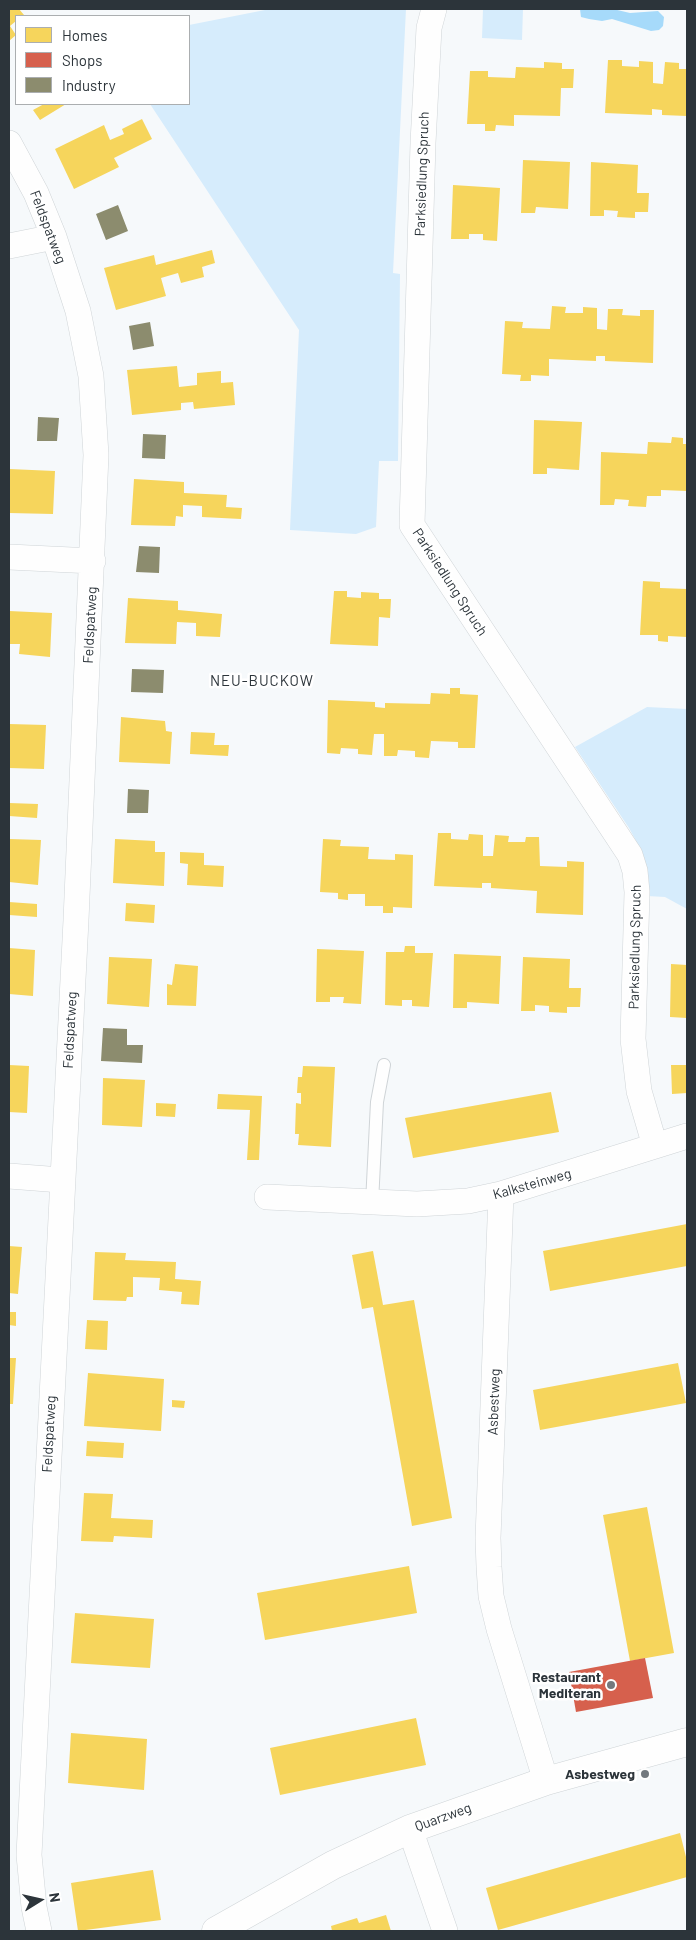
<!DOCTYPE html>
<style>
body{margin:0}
#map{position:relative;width:696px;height:1940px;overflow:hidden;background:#f6f9fb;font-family:Barlow,sans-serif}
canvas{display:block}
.frame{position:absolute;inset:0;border:10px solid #2c343a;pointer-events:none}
.legend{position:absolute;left:15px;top:15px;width:175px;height:90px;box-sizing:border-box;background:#fff;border:1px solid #abaeb0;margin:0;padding:6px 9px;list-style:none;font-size:15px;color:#2c343a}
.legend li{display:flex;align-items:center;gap:10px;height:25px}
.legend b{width:25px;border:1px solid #abaeb0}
.north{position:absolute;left:15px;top:1875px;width:50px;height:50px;-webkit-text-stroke:4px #fff;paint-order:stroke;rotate:80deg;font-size:14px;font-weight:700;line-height:20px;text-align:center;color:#2c343a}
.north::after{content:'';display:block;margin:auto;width:18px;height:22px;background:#2c343a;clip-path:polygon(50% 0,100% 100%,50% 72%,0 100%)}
</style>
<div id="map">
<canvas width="696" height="1940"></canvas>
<div class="frame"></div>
<ul class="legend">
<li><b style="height:14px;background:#f6d55c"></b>Homes</li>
<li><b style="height:14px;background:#d6604d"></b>Shops</li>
<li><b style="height:14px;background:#8c8c6e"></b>Industry</li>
</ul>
<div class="north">N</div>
</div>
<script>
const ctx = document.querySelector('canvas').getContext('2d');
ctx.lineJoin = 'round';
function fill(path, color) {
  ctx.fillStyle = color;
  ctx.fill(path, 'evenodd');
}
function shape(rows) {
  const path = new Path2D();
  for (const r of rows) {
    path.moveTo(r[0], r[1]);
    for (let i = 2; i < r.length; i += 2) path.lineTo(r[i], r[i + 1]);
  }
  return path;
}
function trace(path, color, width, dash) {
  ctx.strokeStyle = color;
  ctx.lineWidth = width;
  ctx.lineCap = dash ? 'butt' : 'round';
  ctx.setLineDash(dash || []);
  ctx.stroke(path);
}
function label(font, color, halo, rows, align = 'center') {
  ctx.font = font + ' Barlow,sans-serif';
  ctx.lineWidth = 5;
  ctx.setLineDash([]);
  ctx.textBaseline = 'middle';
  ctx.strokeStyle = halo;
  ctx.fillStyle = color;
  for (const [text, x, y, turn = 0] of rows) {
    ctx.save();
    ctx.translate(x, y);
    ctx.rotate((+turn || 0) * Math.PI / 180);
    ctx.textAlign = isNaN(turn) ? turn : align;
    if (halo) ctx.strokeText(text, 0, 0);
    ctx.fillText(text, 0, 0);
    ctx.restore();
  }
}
fill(shape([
 [270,9,406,9,393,273,400,274,398,461,379,461,376,527,356,534,290,530,299,330,150,104,189,104,189,25],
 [483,9,523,9,522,40,482,38],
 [647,707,687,709,687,909,665,897,647,896,641,850,629,828,575,747]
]), '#d6ecfc');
fill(shape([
 [580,9,613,9,630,13,658,11,664,17,663,26,659,30,651,31,612,19,602,21,589,19,581,17]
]), '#a6dafa');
fill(shape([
 [9,9,19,9,24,15,16,16,16,21,10,26,16,35,9,41],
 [608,60,622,60,622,66,639,67,639,61,653,62,653,83,663,84,665,62,679,63,679,69,687,69,687,116,662,115,662,110,652,109,652,115,605,113],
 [544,62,562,63,562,69,574,69,573,88,561,88,560,116,514,115,514,126,496,125,495,131,485,131,485,124,467,124,470,71,488,71,488,77,515,78,516,67,544,68],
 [44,104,66,104,40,120,33,110],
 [142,119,152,139,114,158,119,167,74,189,55,149,104,125,110,140,124,134,122,129],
 [523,160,570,162,568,209,536,207,535,213,521,213],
 [591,162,638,165,637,193,649,193,648,212,635,212,635,218,617,217,618,211,604,210,604,216,590,216],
 [453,185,500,188,497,241,483,240,483,234,469,234,469,239,451,239],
 [212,250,215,263,202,267,204,277,181,283,178,273,161,278,166,296,116,310,104,268,154,255,156,265],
 [552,306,566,307,565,313,583,313,583,307,597,308,597,329,607,330,608,309,623,309,622,315,640,316,640,310,654,310,653,363,605,361,605,356,596,356,596,361,549,359,549,376,531,375,531,381,520,381,521,375,502,374,505,321,523,322,522,328,550,329],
 [177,366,179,387,197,385,197,373,221,371,221,383,233,382,235,405,194,409,193,402,181,403,181,410,132,415,127,370],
 [534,420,582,422,579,470,547,468,547,474,533,474],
 [672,437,683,438,683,444,687,444,687,491,661,490,661,496,647,496,646,507,628,506,629,500,615,499,614,505,600,505,601,452,647,454,648,442,671,443],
 [9,469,55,471,53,514,9,513],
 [134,479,184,482,184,493,227,495,226,507,242,508,241,519,202,517,202,506,183,505,183,517,176,516,175,526,131,525],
 [643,581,660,582,660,588,687,589,687,637,668,636,668,642,658,641,658,635,640,635],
 [334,591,347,591,347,597,361,598,361,592,379,593,379,599,391,599,390,618,379,617,378,646,330,644],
 [128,598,178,601,178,610,222,614,220,637,196,636,196,623,177,622,176,644,125,643],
 [9,611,52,613,50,657,19,654,20,644,9,644],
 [450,688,460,688,460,694,478,695,475,748,458,748,458,742,431,741,429,758,415,757,415,751,398,750,397,756,384,756,384,734,374,734,372,755,358,754,358,749,341,748,340,754,327,753,328,700,375,702,375,707,385,708,385,703,430,704,431,693,450,694],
 [121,717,165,721,166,731,172,732,170,764,119,762],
 [9,724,46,725,44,769,9,768],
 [191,732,215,733,214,745,229,745,228,756,190,754],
 [9,803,38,804,37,818,9,816],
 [438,833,451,833,451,839,468,840,469,834,483,835,483,856,493,856,495,835,509,836,508,842,525,842,526,837,539,837,540,866,567,867,567,861,584,862,583,915,536,913,537,891,491,888,491,883,482,883,482,888,434,886],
 [9,839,41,840,38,885,9,882],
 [115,839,155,841,155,852,165,852,164,886,113,883],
 [323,839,341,840,340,846,369,847,368,859,395,860,395,854,413,855,412,908,393,907,393,913,383,913,383,906,365,906,365,894,348,894,348,900,338,899,338,893,320,892],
 [180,852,204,853,204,865,224,866,223,887,187,885,188,864,180,863],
 [9,902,37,904,37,917,9,915],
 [126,903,155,905,154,923,125,921],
 [405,946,415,946,415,953,433,953,429,1007,412,1006,412,1000,402,1000,402,1006,385,1005,386,952,404,952],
 [9,948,35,950,33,996,9,994],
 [317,949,364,951,361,1004,343,1003,344,997,330,997,330,1002,316,1002],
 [454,954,501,956,499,1004,467,1002,467,1008,453,1008],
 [109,957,152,959,149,1007,107,1004],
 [523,957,570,959,569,988,581,988,580,1007,567,1007,567,1013,549,1012,549,1006,535,1005,535,1011,521,1011],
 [175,964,198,966,196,1006,167,1005,167,984,172,985],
 [671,964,687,965,687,1018,670,1017],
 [9,1065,29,1066,27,1113,9,1112],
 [671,1065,687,1065,687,1093,672,1094],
 [303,1066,335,1067,331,1147,298,1145,299,1134,295,1134,296,1103,301,1104,301,1093,297,1093,298,1077,302,1077],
 [103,1078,145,1080,142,1127,102,1125],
 [551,1092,559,1132,413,1158,405,1118],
 [218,1094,262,1096,259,1160,247,1160,250,1110,217,1109],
 [156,1103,176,1104,175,1117,156,1116],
 [687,1224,687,1266,550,1291,543,1251],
 [9,1246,22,1247,18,1294,9,1293],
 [373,1251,383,1305,414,1300,452,1518,412,1526,373,1307,362,1309,352,1255],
 [95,1252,126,1253,125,1260,176,1262,175,1279,201,1281,199,1305,181,1304,182,1292,159,1290,160,1278,133,1277,133,1297,127,1297,126,1301,93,1300],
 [9,1312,16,1312,16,1326,9,1325],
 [87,1320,108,1321,107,1350,85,1349],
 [9,1358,16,1358,13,1404,9,1404],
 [678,1363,686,1403,540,1430,533,1390],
 [88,1373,164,1379,161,1431,84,1426],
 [172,1400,185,1401,184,1408,172,1407],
 [87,1441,124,1443,123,1458,86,1456],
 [84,1493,113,1494,111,1518,153,1520,152,1538,114,1536,113,1542,81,1541],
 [647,1507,674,1653,630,1661,603,1515],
 [409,1566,417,1613,265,1640,257,1593],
 [75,1613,154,1619,150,1668,71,1663],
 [416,1718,426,1765,280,1795,270,1748],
 [71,1733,147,1739,144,1790,68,1783],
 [680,1833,687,1861,687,1877,498,1930,486,1888],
 [153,1870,161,1920,78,1931,71,1883],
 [386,1915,391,1931,332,1931,331,1926,357,1918,359,1923]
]), '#f6d55c');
fill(shape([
 [645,1658,653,1698,576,1712,569,1672]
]), '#d6604d');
fill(shape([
 [118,205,128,231,106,240,96,214],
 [150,322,154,346,133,350,129,326],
 [38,417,59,418,57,441,37,441],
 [143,434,166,435,165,459,142,458],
 [139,546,160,547,159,573,136,572],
 [132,669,164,670,163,693,131,692],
 [128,789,149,790,148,813,127,813],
 [103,1028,127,1029,127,1045,143,1045,142,1063,101,1061]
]), '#8c8c6e');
const lane = shape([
 [372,1203,377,1102,384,1065]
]);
const street = shape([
 [434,9,429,28,423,143,412,525,630,855,635,871,637,892,633,1039,639,1091,655,1146],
 [9,143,36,193,54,237,78,311,91,376,96,455,76,920,29,1855,34,1907,39,1931],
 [9,246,54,237],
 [9,557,93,561],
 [9,1176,61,1180],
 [501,1194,488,1538,489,1567,491,1596,499,1629,546,1781],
 [267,1197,417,1204,468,1201,501,1194,687,1136],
 [410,1829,445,1931]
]);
const secondary = shape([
 [216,1931,333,1865,410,1829,546,1781,687,1742]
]);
trace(lane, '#cfd4d7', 14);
trace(street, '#cfd4d7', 26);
trace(secondary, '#cfd4d7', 29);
trace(lane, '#fefefe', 12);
trace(street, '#fefefe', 25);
trace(secondary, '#fefefe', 28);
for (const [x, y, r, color] of [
 [611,1685,5,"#73797e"],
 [645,1774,5,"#73797e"]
]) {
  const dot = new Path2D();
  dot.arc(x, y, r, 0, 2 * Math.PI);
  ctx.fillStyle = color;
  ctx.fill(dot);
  trace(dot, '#fff', 2);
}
label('14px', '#2c343a', '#fff', [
 ["Parksiedlung Spruch",422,174,-88],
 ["Feldspatweg",48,227,69],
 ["Parksiedlung Spruch",450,582,57],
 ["Feldspatweg",90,625,-87],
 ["Parksiedlung Spruch",635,947,-89],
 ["Feldspatweg",70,1030,-87],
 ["Kalksteinweg",532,1184,-16],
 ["Asbestweg",494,1402,-88],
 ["Feldspatweg",49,1434,-87],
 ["Quarzweg",443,1817,-20]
]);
label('bold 14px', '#2c343a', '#fff', [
 ["Restaurant",601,1677],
 ["Mediteran",601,1693],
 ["Asbestweg",635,1774]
], 'right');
ctx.letterSpacing = '1px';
label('15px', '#2c343a', '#fff', [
 ["NEU-BUCKOW",262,681]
]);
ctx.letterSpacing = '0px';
</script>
